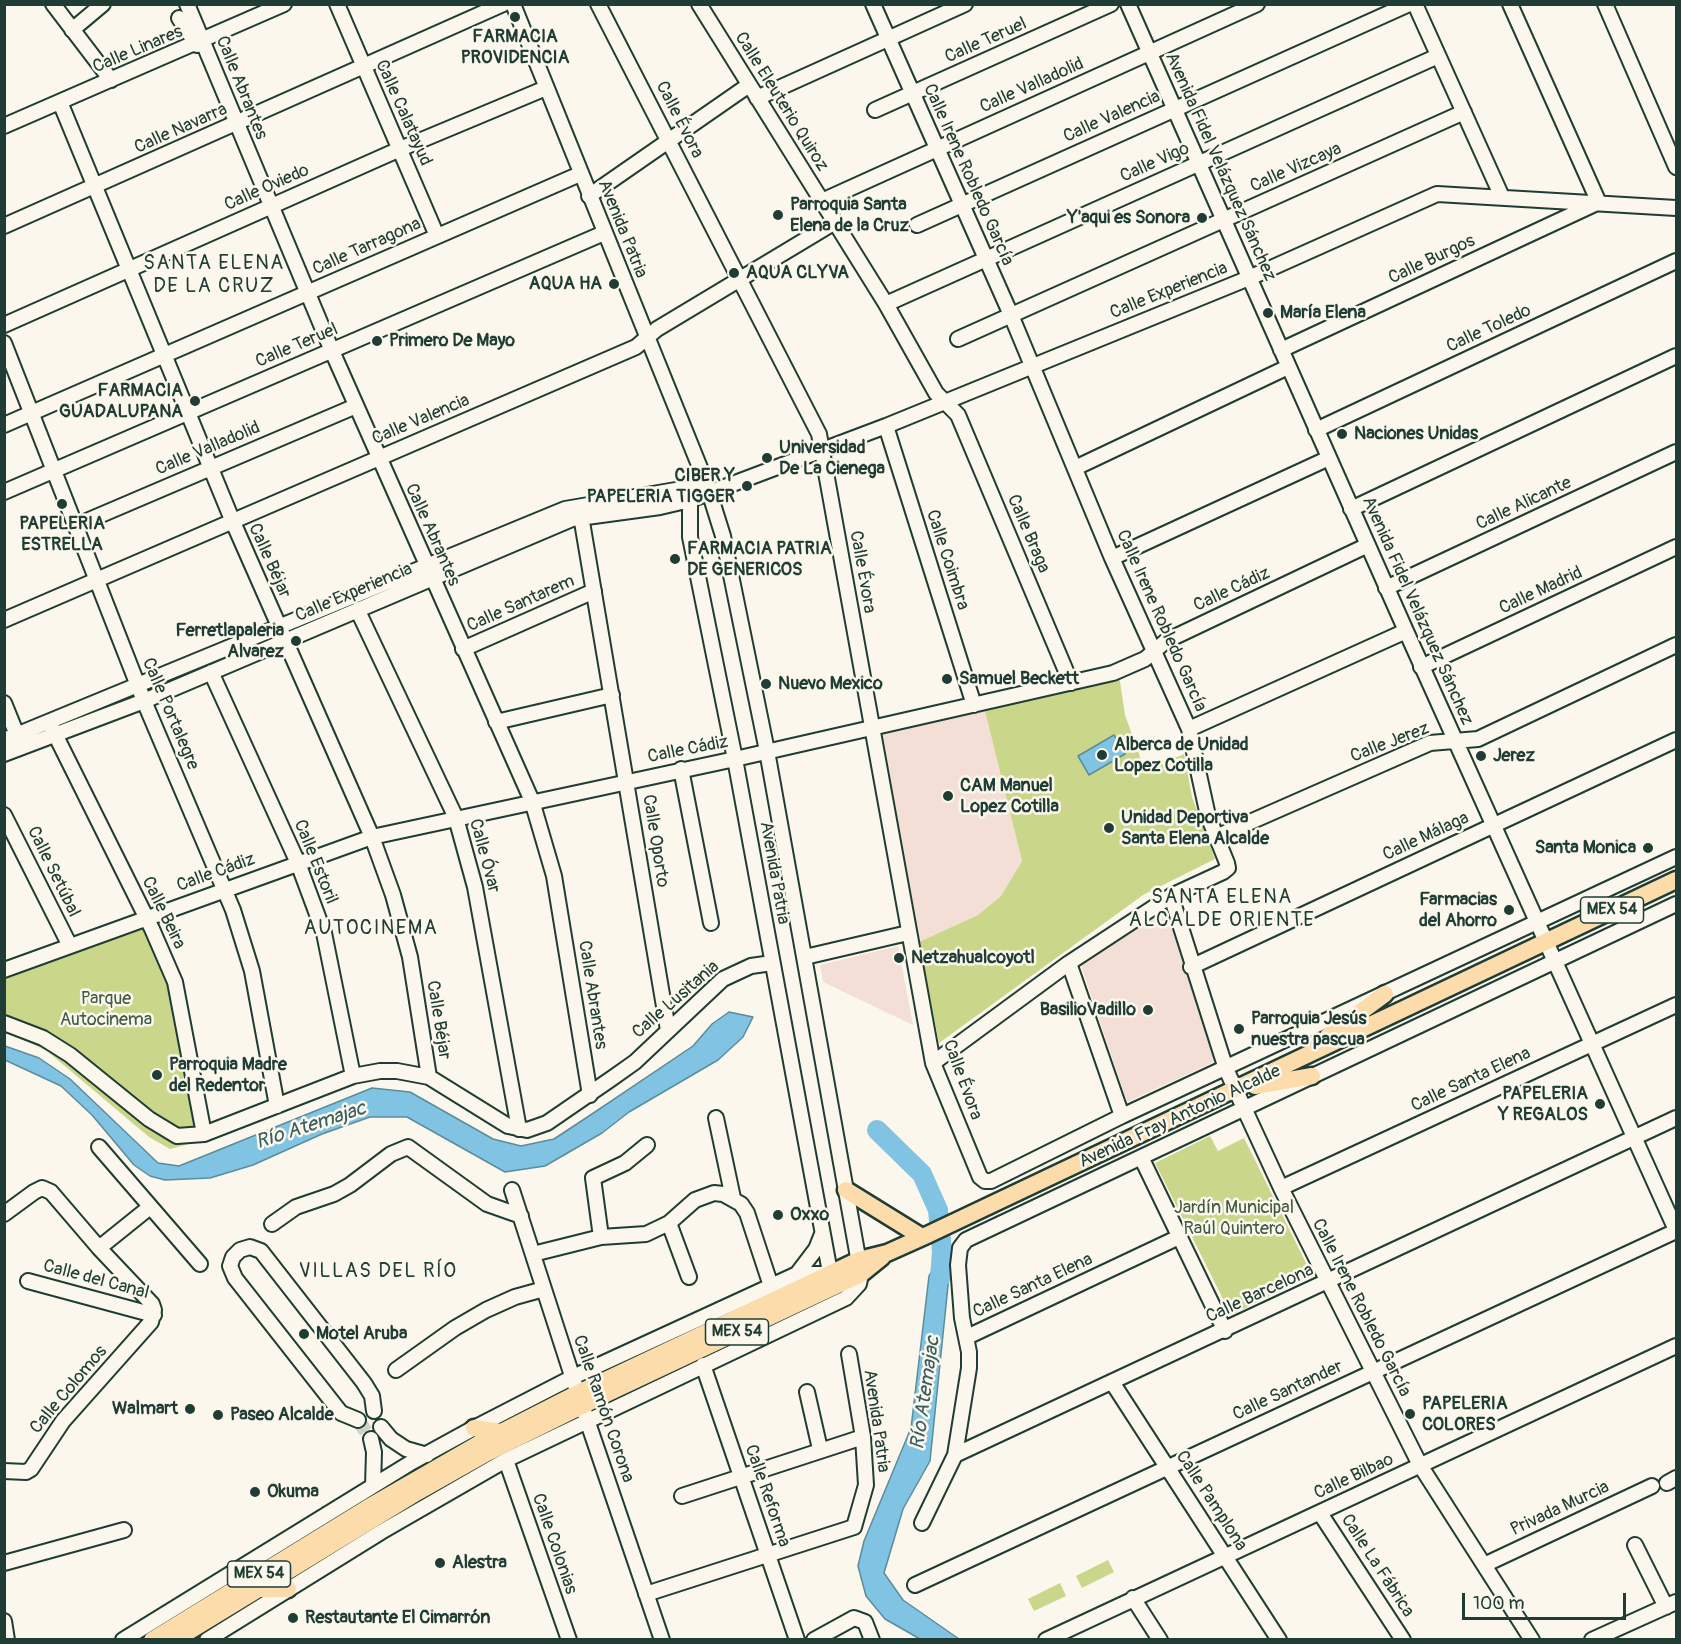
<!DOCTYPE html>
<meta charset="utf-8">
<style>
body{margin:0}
#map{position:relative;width:1681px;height:1644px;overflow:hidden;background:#fbf7ec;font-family:Pangolin,sans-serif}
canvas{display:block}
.frame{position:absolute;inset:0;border:6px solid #1f3d34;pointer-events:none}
.scale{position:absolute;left:1462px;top:1593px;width:164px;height:27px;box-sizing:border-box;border:3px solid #1f3d34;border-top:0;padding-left:8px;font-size:18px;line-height:21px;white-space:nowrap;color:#1f3d34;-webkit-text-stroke:4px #fbf7ec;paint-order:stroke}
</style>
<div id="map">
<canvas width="1681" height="1644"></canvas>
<div class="frame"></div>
<div class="scale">100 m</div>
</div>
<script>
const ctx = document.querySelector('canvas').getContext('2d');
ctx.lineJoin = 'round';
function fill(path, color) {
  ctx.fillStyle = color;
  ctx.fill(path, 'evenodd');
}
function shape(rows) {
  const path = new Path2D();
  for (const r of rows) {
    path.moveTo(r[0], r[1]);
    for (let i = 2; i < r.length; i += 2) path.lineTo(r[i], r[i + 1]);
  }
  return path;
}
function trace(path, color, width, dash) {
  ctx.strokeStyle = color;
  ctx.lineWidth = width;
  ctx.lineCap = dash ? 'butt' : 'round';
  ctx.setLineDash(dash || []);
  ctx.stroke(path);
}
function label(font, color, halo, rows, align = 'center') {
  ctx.font = font + ' Pangolin,sans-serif';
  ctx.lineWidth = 5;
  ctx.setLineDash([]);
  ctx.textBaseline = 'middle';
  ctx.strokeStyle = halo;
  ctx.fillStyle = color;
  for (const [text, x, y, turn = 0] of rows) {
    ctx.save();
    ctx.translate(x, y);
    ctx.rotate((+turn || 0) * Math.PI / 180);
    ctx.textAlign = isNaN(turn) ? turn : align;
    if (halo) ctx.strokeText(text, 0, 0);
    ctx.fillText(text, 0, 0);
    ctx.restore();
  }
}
fill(shape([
 [984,707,1022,861,1001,896,978,915,919,942,877,732],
 [1165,903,1216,1061,1127,1102,1079,960],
 [898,946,913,1025,823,982,820,965]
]), '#f3dfd5');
fill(shape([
 [1119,675,1125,715,1145,771,1184,754,1192,797,1215,859,1143,895,939,1043,919,942,978,915,1001,896,1022,861,984,707],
 [147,918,167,962,207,1139,170,1149,149,1137,47,1051,5,1031,5,970],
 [1210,1136,1218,1151,1244,1138,1312,1275,1231,1315,1155,1163],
 [1108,1560,1114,1572,1082,1588,1076,1576],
 [1060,1583,1066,1596,1034,1611,1028,1599]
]), '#cad78a');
const water = shape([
 [1114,735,1125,754,1089,775,1078,756,1114,735],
 [729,1012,753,1017,743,1037,718,1060,629,1112,602,1133,545,1166,505,1172,407,1117,370,1117,322,1134,253,1165,210,1178,165,1180,150,1176,134,1165,92,1115,61,1086,5,1060,5,1046,39,1058,70,1079,158,1163,179,1166,372,1088,410,1092,493,1139,521,1146,554,1139,589,1116,693,1046,712,1024,729,1012],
 [942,1251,949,1276,930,1461,903,1509,884,1573,903,1600,959,1639,920,1639,885,1619,866,1596,858,1566,864,1541,911,1428,929,1276,942,1251]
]);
fill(water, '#81c3e2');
trace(water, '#5a8d9c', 1.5);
trace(shape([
 [877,1130,922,1174,938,1210,942,1251,940,1278]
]), '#81c3e2', 20);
trace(shape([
 [358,1420,371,1439]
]), '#cfd2c7', 14, [14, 7]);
const minor = shape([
 [53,4,111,80],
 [187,4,332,351,532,801,554,876,590,1095],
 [337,4,437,236],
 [598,4,819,434,933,1063,980,1177,985,1181,991,1181,1122,1116,1676,857],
 [699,4,886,304,936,393,958,415,1071,683],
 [873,4,1011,315,1112,558,1189,729,1208,816,1227,863,1228,868,1223,872,1171,896,1069,963,933,1063],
 [1128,4,1406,631,1676,1230],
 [1415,4,1502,197],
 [1510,4,1599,203],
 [1605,4,1676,167],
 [179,18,197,45],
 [72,30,103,4],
 [757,98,965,4],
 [60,102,233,522,372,837,393,895,410,957,429,1077],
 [875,110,1111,4],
 [4,126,284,4],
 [589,196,749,85],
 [822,201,1257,4],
 [917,225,1409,4],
 [4,226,503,4],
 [886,304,1438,56],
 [4,325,400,149,546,88],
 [958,339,1464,112],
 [4,343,144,701,233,910,252,971,277,1106],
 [1281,350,1597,203],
 [4,425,580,174],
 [886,426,974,705],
 [1316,430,1676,261],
 [699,466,690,500,690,537,735,759,832,1283],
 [1075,468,1288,367],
 [4,492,604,233],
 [1351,509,1676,356],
 [581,516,668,1030],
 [75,526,356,406],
 [1112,558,1329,458],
 [1386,588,1676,452],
 [358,611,456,818,475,887,519,1129],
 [4,620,636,347,657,329,835,222],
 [463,649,594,591],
 [1421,667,1676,547],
 [211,672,298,863,324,933,353,1076],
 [4,703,17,735],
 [496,722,612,695],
 [51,726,152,929,175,982,204,1134],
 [1189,729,1406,631],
 [4,740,565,509,699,486],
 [4,754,144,701,572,519,660,507,690,500,886,426,1249,278,1437,194,1676,208],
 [681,769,711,923],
 [4,815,70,946],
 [1216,837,1430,743,1478,739,1676,645],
 [1171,896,1226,1069,1281,1188,1420,1465,1532,1640],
 [805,957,908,933],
 [1069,963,1122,1116],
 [1191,967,1676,740],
 [4,970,372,837,735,759,1113,673,1145,659,1166,641,1368,545],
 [4,1023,43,1038,70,1055,149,1119,177,1136,204,1134,353,1076,380,1071,397,1071,429,1077,508,1126,527,1130,547,1123,611,1079,635,1062,723,979,751,966,772,963],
 [716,1118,733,1198],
 [99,1147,200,1264],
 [1141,1157,1225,1331],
 [1281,1188,1676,1005],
 [512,1190,575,1385],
 [4,1214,34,1192,42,1188,51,1192,99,1248,152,1304,154,1310,151,1322,63,1421,31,1469,26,1472,4,1471],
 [669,1223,689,1277],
 [272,1224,296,1207,334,1194,350,1185,391,1154,408,1147,487,1204,521,1216],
 [601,1237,593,1178,625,1163,647,1145],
 [99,1248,150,1207],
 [533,1254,601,1237,646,1234,669,1223,695,1200,714,1193,723,1194,741,1204,747,1213,771,1286],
 [797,1274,816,1249,822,1234],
 [28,1281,154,1315],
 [967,1337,1179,1237],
 [703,1365,797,1640],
 [396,1370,455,1328,486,1310,515,1297,544,1289],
 [1112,1382,1279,1640],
 [807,1392,820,1449],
 [584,1411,662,1640],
 [358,1420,341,1413,235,1278,230,1266,233,1257,240,1250,250,1247,261,1251,364,1383,372,1396,374,1411],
 [381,1427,391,1439,406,1449,427,1455],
 [371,1439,374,1452,373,1486],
 [955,1455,1676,1118],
 [506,1460,569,1640],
 [1667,1483,1676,1478],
 [682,1496,863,1437],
 [1320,1513,1403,1640],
 [922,1523,955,1455,969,1368,969,1352,962,1318,958,1265,960,1248,966,1240,1676,904],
 [1635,1545,1666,1607],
 [4,1563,124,1530],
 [1484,1565,1652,1486],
 [915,1585,1676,1231],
 [646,1594,854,1527,866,1485,863,1437,849,1354],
 [1133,1598,1160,1640],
 [4,1621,7,1640],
 [123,1640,412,1462,474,1428,573,1377,797,1274,830,1274],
 [207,1640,381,1532,506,1460,846,1298,859,1284,861,1274,767,751,723,536,707,485,513,4],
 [814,1640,854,1618,865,1622,872,1640],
 [1046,1640,1676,1346],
 [1592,1640,1676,1602]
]);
const major = shape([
 [1328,1036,1385,994],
 [1255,1086,1312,1076],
 [846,1190,922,1237],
 [474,1428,501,1432],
 [259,1589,288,1589],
 [152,1640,367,1508,480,1443,578,1393,859,1260,887,1253,925,1236,1676,880],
 [175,1640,418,1492,487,1453,608,1393,861,1274,882,1257]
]);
trace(minor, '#1f3d34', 18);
trace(major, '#1f3d34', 21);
trace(minor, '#fbf7ec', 14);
trace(major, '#fddcac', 16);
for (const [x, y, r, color] of [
 [515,17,6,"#1f3d34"],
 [778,215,6,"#1f3d34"],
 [1202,218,6,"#1f3d34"],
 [734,273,6,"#1f3d34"],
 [614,284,6,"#1f3d34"],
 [1268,313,6,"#1f3d34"],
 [377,341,6,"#1f3d34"],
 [195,401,6,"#1f3d34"],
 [1342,434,6,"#1f3d34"],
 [767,458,6,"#1f3d34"],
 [747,486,6,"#1f3d34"],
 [62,504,6,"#1f3d34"],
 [675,559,6,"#1f3d34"],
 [296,641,6,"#1f3d34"],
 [947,679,6,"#1f3d34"],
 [766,684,6,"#1f3d34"],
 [1102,755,6,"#1f3d34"],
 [1481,756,6,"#1f3d34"],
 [948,796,6,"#1f3d34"],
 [1109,828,6,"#1f3d34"],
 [1648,848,6,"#1f3d34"],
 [1509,910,6,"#1f3d34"],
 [899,958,6,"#1f3d34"],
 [1148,1010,6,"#1f3d34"],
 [1239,1029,6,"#1f3d34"],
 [157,1075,6,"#1f3d34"],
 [1600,1104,6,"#1f3d34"],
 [778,1215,6,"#1f3d34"],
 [304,1334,6,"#1f3d34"],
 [190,1409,6,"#1f3d34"],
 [1410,1414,6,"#1f3d34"],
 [218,1415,6,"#1f3d34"],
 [255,1492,6,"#1f3d34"],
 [440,1563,6,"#1f3d34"],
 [293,1618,6,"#1f3d34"]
]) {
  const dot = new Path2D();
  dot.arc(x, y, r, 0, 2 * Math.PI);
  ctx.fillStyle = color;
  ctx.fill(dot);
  trace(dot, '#fbf7ec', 2);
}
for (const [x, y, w] of [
 [1612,910,63],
 [737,1332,63],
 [259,1574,63]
]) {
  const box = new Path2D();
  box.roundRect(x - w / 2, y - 13, w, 26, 4.5);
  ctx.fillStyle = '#fbf7ec';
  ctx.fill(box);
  trace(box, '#1f3d34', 1.5);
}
label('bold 16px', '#1f3d34', null, [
 ["MEX 54",1612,910],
 ["MEX 54",737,1332],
 ["MEX 54",259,1574]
]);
label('bold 18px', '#1f3d34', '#fbf7ec', [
 ["FARMACIA",515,37,"center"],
 ["PROVIDENCIA",515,58,"center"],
 ["Parroquia Santa",790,205],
 ["Elena de la Cruz",790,226],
 ["Y'aqui es Sonora",1190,218,"right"],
 ["AQUA CLYVA",746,273],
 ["AQUA HA",602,284,"right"],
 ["María Elena",1280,313],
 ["Primero De Mayo",389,341],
 ["FARMACIA",183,391,"right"],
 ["GUADALUPANA",183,412,"right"],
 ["Naciones Unidas",1354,434],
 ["Universidad",779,448],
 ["De La Cienega",779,469],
 ["CIBER Y",735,476,"right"],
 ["PAPELERIA TIGGER",735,497,"right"],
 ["PAPELERIA",62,524,"center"],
 ["ESTRELLA",62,545,"center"],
 ["FARMACIA PATRIA",687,549],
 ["DE GENERICOS",687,570],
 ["Ferretlapaleria",284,631,"right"],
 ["Alvarez",284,652,"right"],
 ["Samuel Beckett",959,679],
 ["Nuevo Mexico",778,684],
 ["Alberca de Unidad",1114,745],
 ["Lopez Cotilla",1114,766],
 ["Jerez",1493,756],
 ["CAM Manuel",960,786],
 ["Lopez Cotilla",960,807],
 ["Unidad Deportiva",1121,818],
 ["Santa Elena Alcalde",1121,839],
 ["Santa Monica",1636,848,"right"],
 ["Farmacias",1497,900,"right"],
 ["del Ahorro",1497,921,"right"],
 ["Netzahualcoyotl",911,958],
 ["BasilioVadillo",1136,1010,"right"],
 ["Parroquia Jesús",1251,1019],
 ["nuestra pascua",1251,1040],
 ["Parroquia Madre",169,1065],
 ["del Redentor",169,1086],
 ["PAPELERIA",1588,1094,"right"],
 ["Y REGALOS",1588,1115,"right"],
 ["Oxxo",790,1215],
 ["Motel Aruba",316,1334],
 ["PAPELERIA",1422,1404],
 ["COLORES",1422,1425],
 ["Walmart",178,1409,"right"],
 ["Paseo Alcalde",230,1415],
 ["Okuma",267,1492],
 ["Alestra",452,1563],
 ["Restautante El Cimarrón",305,1618]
], 'left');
label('18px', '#1f3d34', '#fbf7ec', [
 ["Calle Teruel",986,41,-24],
 ["Calle Linares",138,50,-23],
 ["Calle Valladolid",1032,86,-24],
 ["Calle Abrantes",241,88,68],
 ["Calle Eleuterio Quiroz",781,102,58],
 ["Calle Calatayud",403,113,66],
 ["Calle Valencia",1112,117,-24],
 ["Calle Évora",679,120,63],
 ["Calle Navarra",181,129,-24],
 ["Calle Vigo",1155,163,-24],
 ["Avenida Fidel Velázquez Sánchez",1220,167,66],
 ["Calle Vizcaya",1296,168,-24],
 ["Calle Irene Robledo García",968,175,66],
 ["Calle Oviedo",267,188,-24],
 ["Avenida Patria",622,229,68],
 ["Calle Tarragona",367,247,-24],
 ["Calle Burgos",1432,260,-25],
 ["Calle Experiencia",1169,291,-22],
 ["Calle Toledo",1489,329,-25],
 ["Calle Teruel",297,346,-23],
 ["Calle Valencia",421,420,-23],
 ["Calle Valladolid",208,449,-23],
 ["Calle Alicante",1524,504,-25],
 ["Calle Braga",1028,534,67],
 ["Calle Abrantes",432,535,66],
 ["Calle Coimbra",947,560,72],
 ["Calle Béjar",269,561,66],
 ["Calle Évora",862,572,80],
 ["Calle Cádiz",1232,590,-25],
 ["Calle Madrid",1541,591,-25],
 ["Calle Experiencia",354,593,-23],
 ["Calle Santarem",521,604,-24],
 ["Avenida Fidel Velázquez Sánchez",1417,611,66],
 ["Calle Irene Robledo García",1161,621,66],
 ["Calle Portalegre",170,714,67],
 ["Calle Jerez",1390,743,-21],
 ["Calle Cádiz",688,750,-11],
 ["Calle Málaga",1426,837,-25],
 ["Calle Oporto",655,841,81],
 ["Calle Óvar",484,856,75],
 ["Calle Estoril",315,862,68],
 ["Calle Setúbal",53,872,64],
 ["Calle Cádiz",216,873,-20],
 ["Avenida Patria",774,873,80],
 ["Calle Beira",163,913,64],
 ["Calle Abrantes",592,995,81],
 ["Calle Lusitania",676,1000,-41],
 ["Calle Béjar",438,1020,81],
 ["Calle Évora",962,1080,70],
 ["Calle Santa Elena",1471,1080,-25],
 ["Avenida Fray Antonio Alcalde",1180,1117,-25],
 ["Calle del Canal",96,1280,15],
 ["Calle Santa Elena",1033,1286,-25],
 ["Calle Barcelona",1260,1294,-25],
 ["Calle Irene Robledo García",1361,1308,63],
 ["Calle Colomos",69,1390,-50],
 ["Calle Santander",1288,1391,-25],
 ["Calle Ramón Corona",603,1409,71],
 ["Avenida Patria",876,1421,82],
 ["Calle Bilbao",1354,1477,-25],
 ["Calle Reforma",767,1496,71],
 ["Calle Pamplona",1211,1501,57],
 ["Privada Murcia",1560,1509,-25],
 ["Calle Colonias",554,1544,71],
 ["Calle La Fábrica",1377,1566,57]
]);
label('18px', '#415c45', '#fbf7ec', [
 ["Parque",106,999],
 ["Autocinema",106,1020],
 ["Jardín Municipal",1234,1208],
 ["Raúl Quintero",1234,1229]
]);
ctx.letterSpacing = '1.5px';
label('20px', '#1f3d34', '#fbf7ec', [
 ["SANTA ELENA",214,264],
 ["DE LA CRUZ",214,287],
 ["SANTA ELENA",1222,898],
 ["ALCALDE ORIENTE",1222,921],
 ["AUTOCINEMA",371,929],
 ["VILLAS DEL RÍO",378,1272]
]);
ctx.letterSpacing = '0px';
label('italic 20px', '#385e60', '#fbf7ec', [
 ["Río Atemajac",311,1126,-18],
 ["Río Atemajac",926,1393,-82]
]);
</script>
